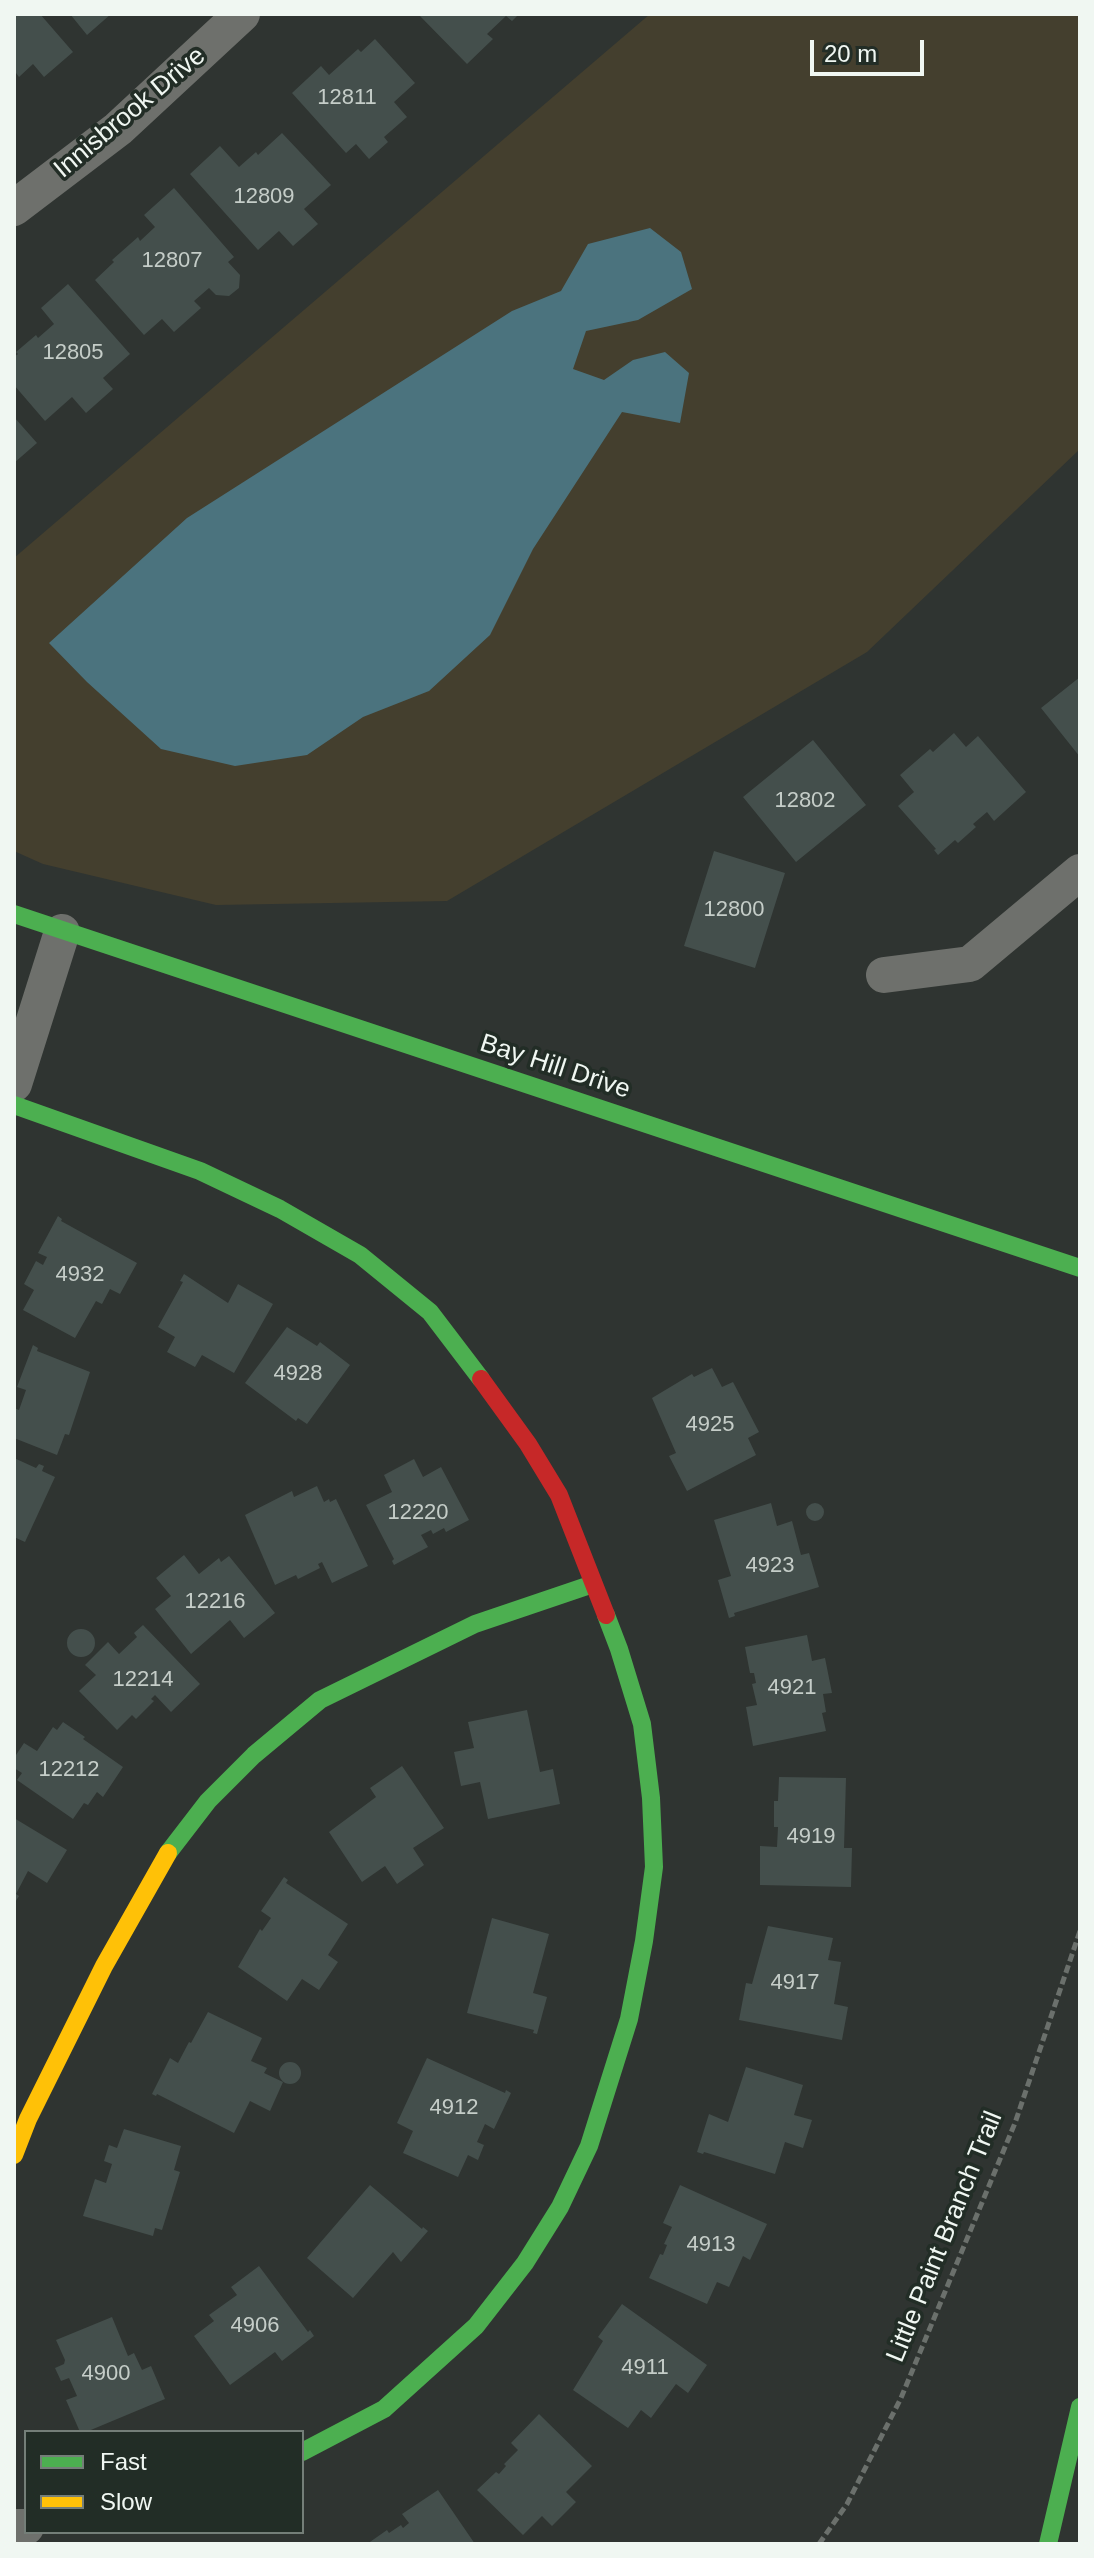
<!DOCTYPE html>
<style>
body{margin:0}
#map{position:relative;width:1094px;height:2558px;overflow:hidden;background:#2f3431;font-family:Helvetica,sans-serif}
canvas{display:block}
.frame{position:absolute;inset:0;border:16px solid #f0f7f2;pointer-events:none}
.legend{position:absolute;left:24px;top:2430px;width:280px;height:104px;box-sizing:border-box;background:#222d26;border:2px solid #747e78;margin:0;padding:10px 14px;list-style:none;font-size:24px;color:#f0f7f2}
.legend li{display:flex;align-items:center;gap:16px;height:40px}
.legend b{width:40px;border:2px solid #747e78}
.scale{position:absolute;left:810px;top:40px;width:114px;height:36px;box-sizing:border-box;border:4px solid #f0f7f2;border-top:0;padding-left:10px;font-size:24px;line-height:28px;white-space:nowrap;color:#f0f7f2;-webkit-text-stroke:6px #222d26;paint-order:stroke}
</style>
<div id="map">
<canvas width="1094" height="2558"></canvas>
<div class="frame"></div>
<ul class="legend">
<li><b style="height:10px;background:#4caf50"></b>Fast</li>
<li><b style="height:10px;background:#ffc107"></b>Slow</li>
</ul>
<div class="scale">20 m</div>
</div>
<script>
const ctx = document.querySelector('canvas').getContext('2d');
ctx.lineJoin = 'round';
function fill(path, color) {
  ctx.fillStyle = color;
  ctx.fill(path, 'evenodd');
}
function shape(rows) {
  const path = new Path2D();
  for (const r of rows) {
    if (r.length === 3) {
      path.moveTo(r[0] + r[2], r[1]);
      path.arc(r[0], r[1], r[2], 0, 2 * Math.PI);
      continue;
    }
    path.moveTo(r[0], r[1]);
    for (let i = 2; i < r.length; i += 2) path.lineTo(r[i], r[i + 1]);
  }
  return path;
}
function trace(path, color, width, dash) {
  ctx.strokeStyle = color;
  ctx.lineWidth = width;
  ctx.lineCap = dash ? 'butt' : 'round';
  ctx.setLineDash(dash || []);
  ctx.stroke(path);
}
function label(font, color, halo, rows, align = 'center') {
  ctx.font = font + ' Helvetica,sans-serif';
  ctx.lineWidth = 7;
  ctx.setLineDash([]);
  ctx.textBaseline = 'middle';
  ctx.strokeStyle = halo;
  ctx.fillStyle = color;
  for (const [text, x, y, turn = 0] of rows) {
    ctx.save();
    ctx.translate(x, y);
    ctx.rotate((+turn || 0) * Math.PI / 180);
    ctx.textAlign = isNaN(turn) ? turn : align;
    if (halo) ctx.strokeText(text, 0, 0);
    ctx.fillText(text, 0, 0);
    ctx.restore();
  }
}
fill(shape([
 [650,14,1080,14,1080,449,867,652,447,901,216,905,43,864,14,851,14,558]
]), '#443f2e');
fill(shape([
 [650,228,681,252,692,289,638,320,586,331,573,369,604,380,633,360,665,352,689,373,680,423,622,412,533,549,490,635,429,691,363,717,307,755,235,766,161,749,87,682,49,643,187,518,512,311,561,291,588,244]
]), '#4b737e');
fill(shape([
 [14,14,40,14,73,52,44,77,33,64,19,77,16,73,14,75],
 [70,14,111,14,87,35],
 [418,14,519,14,512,21,506,16,487,34,493,39,467,64],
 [375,39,415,83,394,102,407,117,384,137,388,142,369,159,356,144,346,153,292,93,321,66,329,75,358,49,361,52],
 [282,133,331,185,304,209,318,224,293,246,279,231,258,250,190,174,220,146,239,167,256,152,258,155],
 [174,188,234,257,228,262,240,275,239,288,229,296,216,295,209,288,194,301,201,308,174,332,162,319,144,335,95,280,114,262,112,260,138,237,140,241,155,227,144,215],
 [68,284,130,354,103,378,113,389,86,413,72,397,45,421,14,385,14,357,18,354,16,352,36,335,38,338,54,324,41,308],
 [14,417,37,443,14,463],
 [1080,677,1080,757,1041,708],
 [954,733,966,747,978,736,1026,792,994,821,987,812,973,824,976,827,958,843,955,840,938,855,934,850,936,849,898,806,914,792,900,775,930,749,933,752],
 [813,740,866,805,796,862,743,797],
 [714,851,785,873,755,968,684,946],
 [58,1216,62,1219,61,1221,137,1263,120,1294,110,1289,102,1304,96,1301,75,1338,23,1310,34,1290,24,1284,36,1261,43,1265,47,1257,38,1253],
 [184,1274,228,1303,238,1284,273,1304,234,1373,202,1355,195,1367,167,1352,175,1337,158,1327,183,1282,180,1281],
 [287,1327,317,1346,320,1342,350,1365,307,1424,298,1418,296,1421,245,1383],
 [33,1345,38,1348,37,1351,90,1372,69,1435,65,1434,57,1455,14,1438,14,1408,19,1410,26,1390,17,1387],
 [712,1368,722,1387,733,1382,759,1432,748,1438,756,1455,687,1491,669,1456,676,1453,652,1398,692,1374,694,1377],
 [14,1458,36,1468,39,1464,44,1466,42,1471,55,1477,25,1542,14,1537],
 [414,1459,423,1477,441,1467,469,1520,446,1532,444,1528,433,1534,431,1530,421,1535,428,1547,394,1565,392,1561,394,1559,366,1505,392,1492,384,1475],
 [317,1486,324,1502,329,1499,330,1502,336,1499,368,1566,332,1583,322,1562,318,1564,320,1568,298,1579,296,1575,275,1585,245,1515,292,1491,294,1497],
 [815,1512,9],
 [771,1503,777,1526,792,1521,801,1555,809,1553,819,1587,734,1613,735,1616,729,1618,718,1580,731,1576,714,1520],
 [184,1555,199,1574,219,1558,221,1562,229,1556,275,1613,244,1638,230,1620,191,1654,155,1609,171,1596,156,1578],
 [143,1625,200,1684,171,1712,155,1695,151,1699,154,1701,136,1719,132,1715,117,1730,79,1691,96,1675,85,1665,108,1642,119,1654,137,1637,134,1633],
 [81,1643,14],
 [807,1635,812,1661,825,1658,832,1693,823,1694,826,1712,822,1713,826,1731,753,1746,746,1707,757,1705,752,1684,756,1683,754,1673,750,1673,745,1647],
 [527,1710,540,1772,553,1769,560,1804,488,1819,480,1782,461,1786,454,1752,474,1748,468,1722],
 [63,1722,85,1737,83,1739,123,1767,103,1797,97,1792,88,1805,84,1803,73,1819,17,1780,22,1773,14,1768,14,1758,24,1743,37,1751,53,1727,57,1730],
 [402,1766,444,1828,413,1848,424,1865,397,1884,385,1866,362,1882,329,1832,376,1797,370,1788],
 [779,1777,846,1778,844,1848,852,1848,851,1887,760,1885,760,1846,777,1847,778,1827,774,1827,774,1801,778,1801],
 [14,1818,67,1850,47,1883,28,1871,16,1894,19,1896,14,1904],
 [284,1877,288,1880,286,1883,348,1924,328,1955,338,1962,319,1990,302,1979,287,2001,238,1967,260,1929,262,1931,271,1918,261,1911],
 [492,1918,549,1934,533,1993,547,1997,537,2034,533,2033,534,2030,467,2013],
 [768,1926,833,1938,828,1960,841,1962,834,2004,848,2007,842,2040,739,2020,746,1983,752,1984],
 [208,2012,262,2038,251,2061,267,2068,264,2073,283,2082,270,2111,250,2101,234,2133,157,2094,156,2096,152,2094,170,2058,178,2063,189,2042,191,2043],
 [427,2058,505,2093,506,2090,511,2093,494,2129,485,2124,477,2142,484,2145,478,2160,468,2155,458,2177,403,2153,413,2131,397,2123],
 [290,2073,11],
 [746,2067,803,2085,794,2115,812,2120,803,2148,785,2142,775,2174,704,2152,703,2154,697,2152,709,2114,728,2122],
 [124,2129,181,2146,174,2170,180,2172,162,2230,155,2228,153,2236,83,2216,95,2179,106,2183,112,2164,104,2161,109,2145,117,2148],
 [370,2185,422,2229,423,2227,428,2231,401,2262,393,2252,353,2298,307,2258],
 [680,2185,767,2224,750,2260,743,2256,729,2287,717,2282,707,2304,649,2278,660,2254,663,2255,667,2245,664,2244,672,2227,663,2223],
 [259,2266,308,2332,310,2330,314,2336,282,2361,275,2352,230,2385,194,2336,214,2321,209,2315,237,2295,231,2287],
 [622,2304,707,2365,688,2393,676,2384,651,2418,641,2410,628,2428,573,2390,603,2341,598,2337],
 [112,2317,128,2356,134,2353,142,2370,151,2366,165,2399,86,2432,80,2432,66,2400,77,2396,69,2378,61,2381,55,2368,64,2364,65,2360,56,2340],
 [539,2414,592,2466,566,2492,576,2502,552,2526,542,2516,523,2535,477,2490,496,2472,499,2474,506,2466,504,2464,518,2450,511,2443],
 [438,2490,475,2544,367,2544,387,2530,389,2533,401,2525,403,2528,409,2523,402,2514]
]), '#444f4c');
trace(shape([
 [819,2544,847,2504,901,2398,1015,2123,1080,1931]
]), '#6b706c', 5, [8, 4]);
trace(shape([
 [14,208,118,129,242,14],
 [884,975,970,964,1080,872],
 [14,1084,62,932],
 [14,2527,26,2527]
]), '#6e706c', 36);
trace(shape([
 [14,914,1080,1268],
 [14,1105,200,1171,280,1209,360,1255,430,1312,481,1379],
 [168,1853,208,1801,254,1755,320,1700,475,1624,593,1584],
 [302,2452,384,2409,476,2326,525,2263,560,2207,589,2146,629,2019,644,1941,654,1867,651,1798,642,1724,619,1649,606,1615],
 [1048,2544,1080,2407]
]), '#4caf50', 18);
trace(shape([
 [14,2155,28,2119,104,1966,168,1853]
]), '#ffc107', 18);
trace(shape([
 [481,1379,528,1444,559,1495,606,1615]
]), '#c62828', 18);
label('22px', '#c5cdc8', null, [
 ["12811",347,98],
 ["12809",264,197],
 ["12807",172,261],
 ["12805",73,353],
 ["12802",805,801],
 ["12800",734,910],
 ["4932",80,1275],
 ["4928",298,1374],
 ["4925",710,1425],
 ["12220",418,1513],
 ["4923",770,1566],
 ["12216",215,1602],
 ["12214",143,1680],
 ["4921",792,1688],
 ["12212",69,1770],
 ["4919",811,1837],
 ["4917",795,1983],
 ["4912",454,2108],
 ["4913",711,2245],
 ["4906",255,2326],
 ["4911",645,2368],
 ["4900",106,2374]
]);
label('26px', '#f0f7f2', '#222d26', [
 ["Innisbrook Drive",130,113,-40],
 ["Bay Hill Drive",555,1067,18],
 ["Little Paint Branch Trail",945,2237,-68]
]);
</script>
